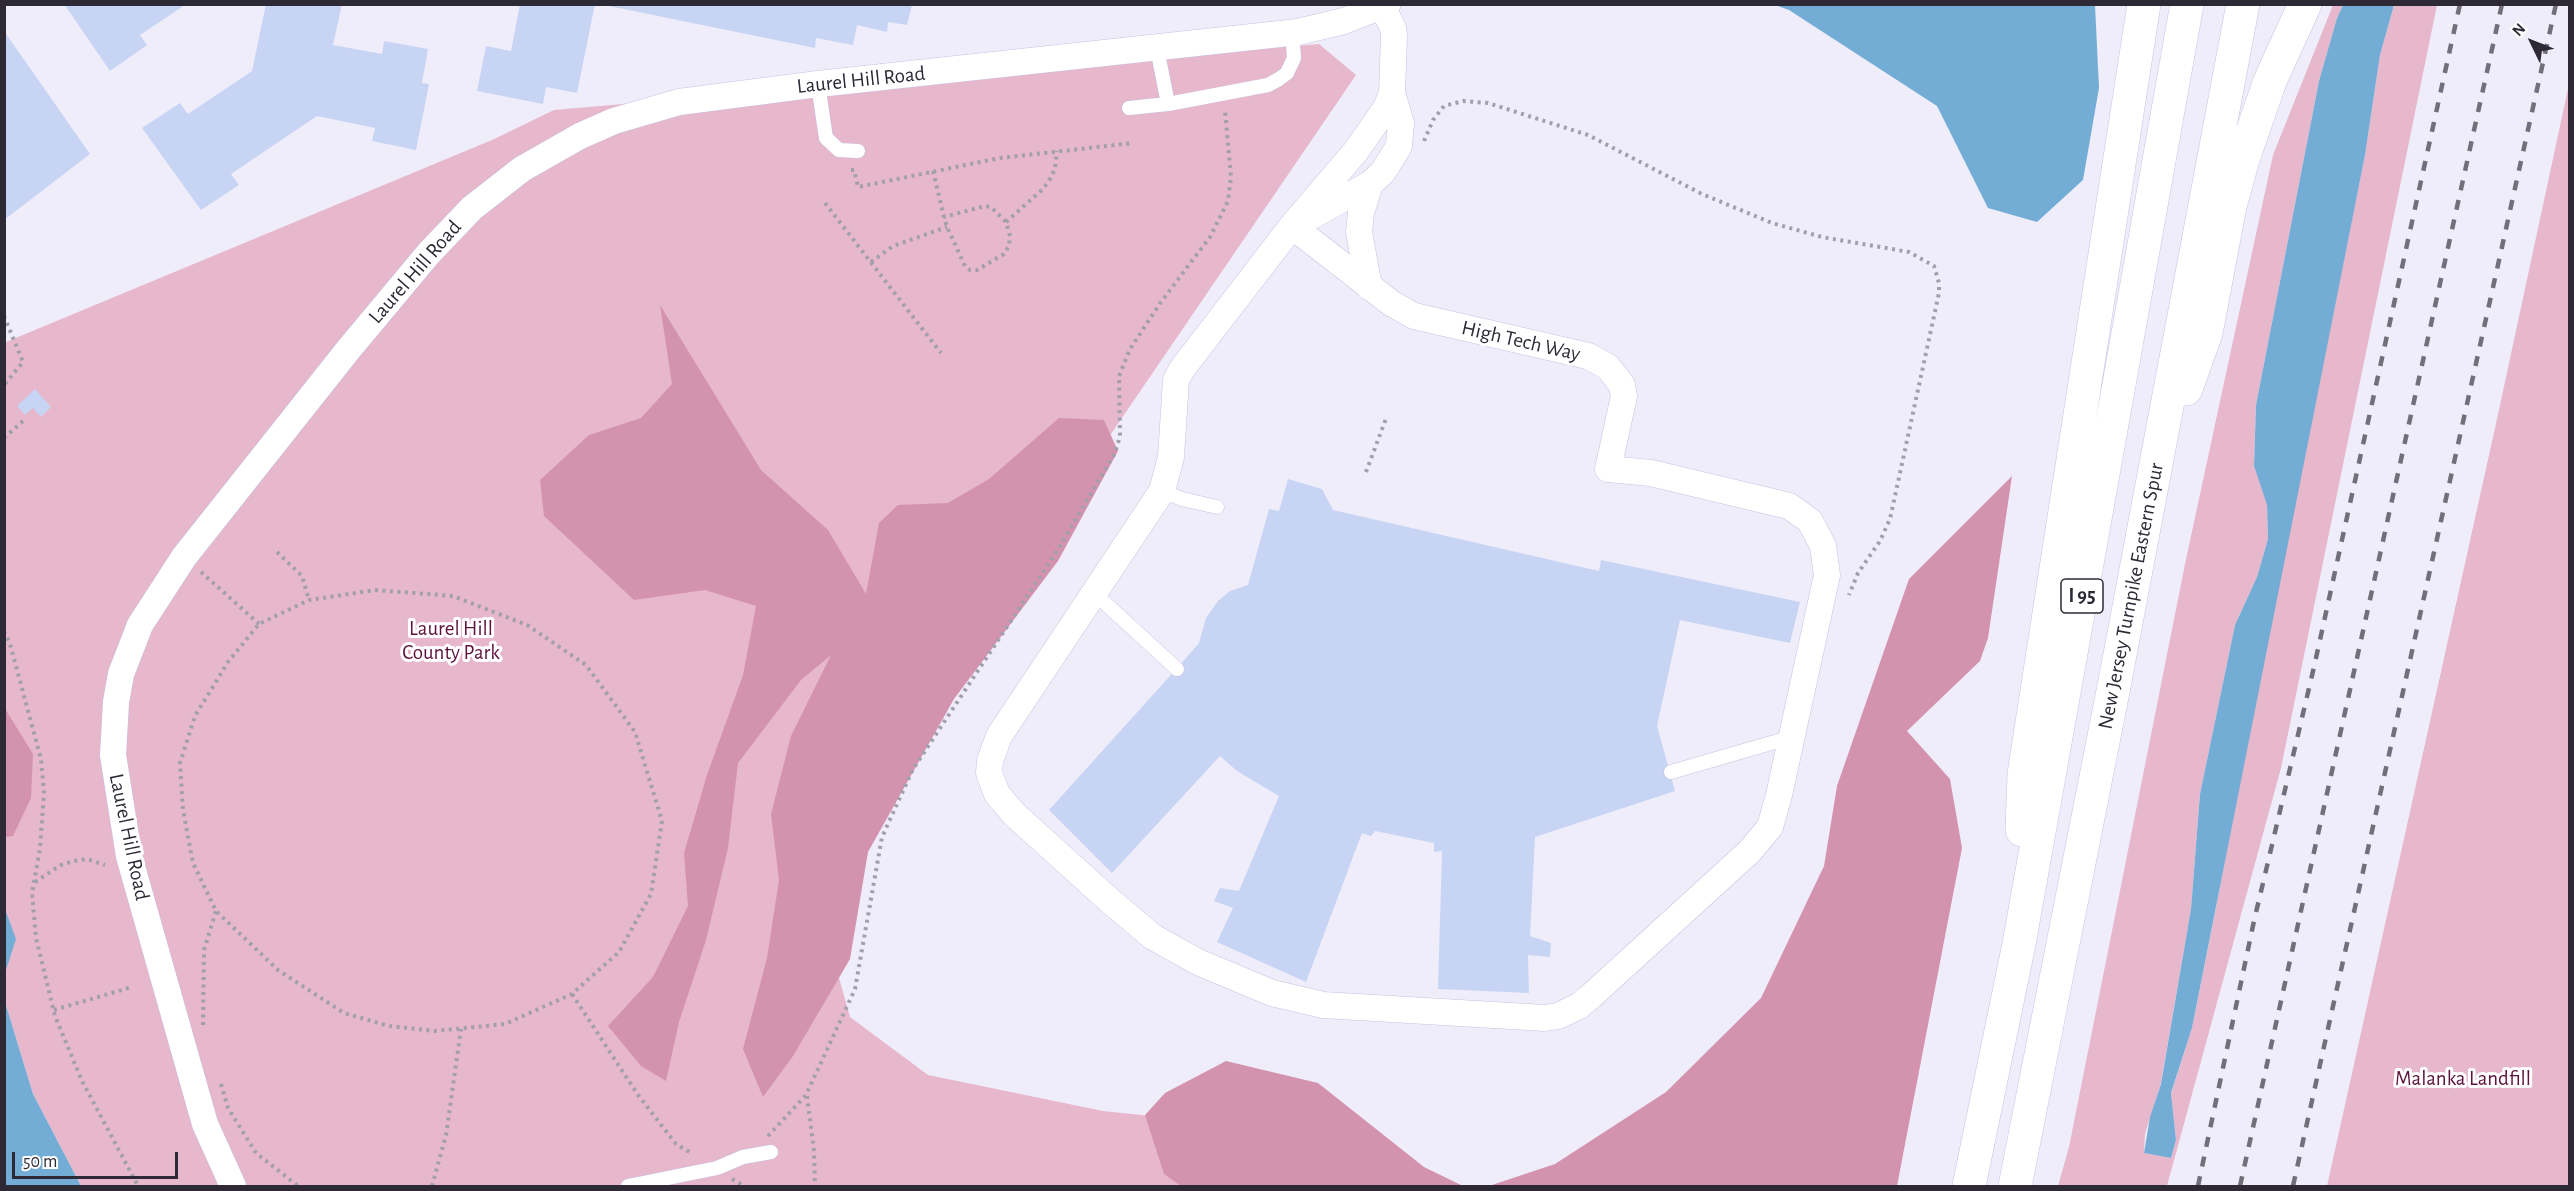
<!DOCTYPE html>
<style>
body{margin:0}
#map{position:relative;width:2574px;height:1191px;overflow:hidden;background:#f0edfb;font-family:"Alegreya Sans",sans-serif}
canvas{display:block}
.frame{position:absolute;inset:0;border:6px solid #2d2a36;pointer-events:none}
.north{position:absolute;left:2502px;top:12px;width:60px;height:60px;-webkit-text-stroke:4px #fff;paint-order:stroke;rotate:313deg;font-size:16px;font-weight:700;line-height:24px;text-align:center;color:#2d2a36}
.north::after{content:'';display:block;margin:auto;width:21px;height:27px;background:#2d2a36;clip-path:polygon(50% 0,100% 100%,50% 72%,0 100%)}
.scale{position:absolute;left:12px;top:1152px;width:166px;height:27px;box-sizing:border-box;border:3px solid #2d2a36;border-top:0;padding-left:8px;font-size:18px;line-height:21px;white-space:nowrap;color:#2d2a36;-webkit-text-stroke:4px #fff;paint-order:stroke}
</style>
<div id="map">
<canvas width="2574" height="1191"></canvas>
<div class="frame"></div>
<div class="north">N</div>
<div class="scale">50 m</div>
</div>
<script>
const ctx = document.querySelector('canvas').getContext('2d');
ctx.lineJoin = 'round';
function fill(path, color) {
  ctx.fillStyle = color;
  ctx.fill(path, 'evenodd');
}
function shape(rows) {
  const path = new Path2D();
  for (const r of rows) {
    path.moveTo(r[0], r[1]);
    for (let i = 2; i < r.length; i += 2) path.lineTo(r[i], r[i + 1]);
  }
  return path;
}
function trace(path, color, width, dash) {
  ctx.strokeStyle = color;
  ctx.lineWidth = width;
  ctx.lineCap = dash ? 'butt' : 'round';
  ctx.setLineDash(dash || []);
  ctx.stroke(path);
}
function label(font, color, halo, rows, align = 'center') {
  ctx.font = font + ' "Alegreya Sans",sans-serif';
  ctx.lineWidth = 6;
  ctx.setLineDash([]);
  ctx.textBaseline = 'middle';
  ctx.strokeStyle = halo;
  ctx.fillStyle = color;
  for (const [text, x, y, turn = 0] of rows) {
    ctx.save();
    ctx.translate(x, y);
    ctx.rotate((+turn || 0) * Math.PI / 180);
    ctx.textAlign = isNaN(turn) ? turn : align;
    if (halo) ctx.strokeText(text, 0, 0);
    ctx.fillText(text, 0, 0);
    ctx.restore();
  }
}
fill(shape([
 [2333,5,2343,5,2337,18,2319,81,2256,405,2254,466,2267,505,2268,539,2257,577,2235,625,2200,794,2191,909,2161,1083,2145,1134,2144,1153,2171,1158,2176,1140,2171,1094,2192,1028,2215,913,2267,640,2365,155,2380,55,2394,5,2437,5,2281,768,2167,1186,2058,1186,2069,1147,2185,564,2273,155],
 [1319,44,1356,75,969,642,859,824,834,960,850,1017,928,1075,1103,1111,1220,1123,1420,1186,81,1186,33,1094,5,1002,4,331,6,342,492,140,554,110],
 [2569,84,2569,1186,2327,1186,2497,419]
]), '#e7b7cb');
fill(shape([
 [660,305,761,470,828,530,866,594,879,523,898,505,948,503,989,479,1059,418,1104,420,1118,451,1058,561,954,699,868,852,850,959,793,1056,763,1097,743,1049,767,958,779,880,771,814,791,736,831,655,801,680,738,763,728,848,706,940,679,1022,666,1081,641,1066,608,1026,653,977,688,906,684,853,707,775,743,675,756,606,705,590,634,600,544,516,540,480,589,435,641,418,672,384],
 [2012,476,1988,638,1980,661,1907,731,1950,779,1962,848,1897,1186,1489,1186,1555,1164,1666,1092,1761,998,1824,866,1837,786,1909,579],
 [4,707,33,754,31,798,13,836,5,837],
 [1226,1061,1318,1083,1424,1167,1463,1186,1181,1186,1164,1174,1145,1115,1165,1093]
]), '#d393af');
fill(shape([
 [1775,5,2095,5,2099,88,2083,180,2037,222,1988,208,1937,106,1789,10],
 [2343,5,2394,5,2380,55,2365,155,2192,1028,2171,1093,2176,1140,2171,1158,2144,1153,2150,1117,2161,1084,2191,909,2200,794,2235,625,2257,577,2268,539,2267,505,2254,466,2256,405,2319,81,2337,18],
 [5,909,16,939,5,973],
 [5,1002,33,1094,81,1186,5,1186]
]), '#73acd5');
fill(shape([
 [64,4,182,4,182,7,140,35,147,45,110,71],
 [266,4,342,4,333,45,382,54,384,41,428,49,422,83,429,84,416,150,372,141,375,128,317,116,231,174,239,185,201,210,142,128,180,103,188,114,252,71],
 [520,4,595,4,577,93,546,87,543,104,477,91,486,46,511,51],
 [604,5,912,5,907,25,888,22,887,32,857,25,853,45,816,38,815,48],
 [4,31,90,154,4,220],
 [35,389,51,407,41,417,33,408,25,415,17,406],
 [1288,479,1322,489,1333,510,1599,571,1601,560,1800,602,1790,643,1680,620,1657,726,1675,791,1535,837,1530,936,1551,943,1550,957,1528,955,1529,993,1438,989,1442,851,1434,852,1434,843,1375,831,1371,836,1362,833,1306,982,1217,942,1233,908,1214,901,1220,888,1239,891,1279,796,1237,771,1220,756,1112,873,1049,810,1187,657,1199,643,1206,618,1218,601,1230,591,1248,585,1269,509,1279,511]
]), '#c7d4f4');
const service = shape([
 [1157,48,1168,104,1268,85,1279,79,1287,73,1294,58,1292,32],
 [818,84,826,138,839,150,858,151],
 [1129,108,1168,104],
 [1162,491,1182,499,1217,507],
 [1094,593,1177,669],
 [1671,772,1792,737],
 [628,1186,717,1168,743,1157,771,1152]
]);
const minor = shape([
 [1292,226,1391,303,1414,316,1588,356,1608,367,1622,385,1624,396,1608,469,1651,473,1789,506,1810,521,1823,546,1827,575,1779,795,1770,827,1749,852,1591,996,1579,1006,1558,1016,1545,1018,1323,1005,1272,993,1198,962,1153,937,1109,900,1014,814,997,794,989,773,990,761,999,736,1162,491,1171,457,1176,380,1182,369,1292,226,1356,151,1386,108,1392,93],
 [1369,287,1359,232,1361,213,1370,184],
 [233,1186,205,1124,129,856,113,755,116,702,121,674,140,625,184,557,348,350,429,253,472,208,522,169,580,136,614,121,679,102,818,84,1298,32,1344,21,1382,6,1393,28,1394,36,1392,93,1401,123,1399,146,1383,172,1370,184,1308,218]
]);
const tertiary = shape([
 [1382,6,1384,4]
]);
const motorway = shape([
 [2186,389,2206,333,2230,206,2243,159,2270,81,2305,4],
 [2022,830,2024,774,2144,4],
 [1969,1186,2019,944,2187,4],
 [2015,1186,2115,681,2243,4]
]);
trace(service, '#c8c0e1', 15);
trace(minor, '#c8c0e1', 27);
trace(tertiary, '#c8c0e1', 34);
trace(motorway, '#c8c0e1', 34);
trace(shape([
 [1424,141,1433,120,1444,106,1463,101,1488,103,1588,135,1702,194,1772,223,1822,237,1909,252,1934,266,1939,283,1939,293,1890,519,1880,541,1858,573,1849,595],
 [851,170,854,170,858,187,1000,158,1133,143],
 [933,171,944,217,947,227,965,266,970,270,977,270,1004,254,1009,246,1010,236,1006,222,991,207,985,206,944,217],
 [825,203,941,353],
 [1006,222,1043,189,1050,179,1055,169,1057,151],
 [871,262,893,246,947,227],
 [4,316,23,362,4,385],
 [4,438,24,420],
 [1366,472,1387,416],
 [277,552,302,576,309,600],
 [201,572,259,624],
 [375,590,453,596,527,625,586,665,635,732,662,821,651,894,619,952,572,994,505,1024,435,1031,389,1026,344,1013,278,970,216,911,193,863,183,810,180,763,195,716,228,662,259,624,309,600,375,590],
 [4,631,10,644,41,759,44,793,40,849,32,893,36,938,55,1016,82,1081,138,1186],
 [35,882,61,865,74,861,87,859,105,865],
 [572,994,638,1095,676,1144,693,1154],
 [54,1010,132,987],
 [203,1025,204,950,216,911],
 [221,1084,228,1108,256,1153,298,1186],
 [807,1096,814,1151,815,1186],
 [768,1136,806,1095,855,989,882,837,913,769,1055,554,1115,453,1120,436,1119,376,1130,349,1161,302,1210,237,1228,201,1231,177,1225,110],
 [732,1179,744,1186],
 [432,1186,446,1135,461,1029]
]), '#a29fac', 4, [3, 4.5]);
trace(service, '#fff', 14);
trace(minor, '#fff', 26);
trace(tertiary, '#fff', 33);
trace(motorway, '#fff', 33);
trace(shape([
 [2198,1186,2254,921,2314,667,2460,4],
 [2240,1186,2502,4],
 [2293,1186,2556,4]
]), '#726f7b', 4.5, [10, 10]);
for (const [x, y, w] of [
 [2082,596,42]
]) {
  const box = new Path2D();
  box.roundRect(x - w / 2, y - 17, w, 34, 4.5);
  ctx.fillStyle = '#fff';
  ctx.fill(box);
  trace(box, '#2d2a36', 1.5);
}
label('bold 20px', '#2d2a36', null, [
 ["I 95",2082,596]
]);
label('21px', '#2d2a36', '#fff', [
 ["Laurel Hill Road",861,80,-6],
 ["Laurel Hill Road",415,272,-49],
 ["High Tech Way",1521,341,13],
 ["New Jersey Turnpike Eastern Spur",2131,596,-79],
 ["Laurel Hill Road",129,837,78]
]);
label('21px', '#5e133c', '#fff', [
 ["Laurel Hill",451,629],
 ["County Park",451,653],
 ["Malanka Landfill",2463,1079]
]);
</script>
